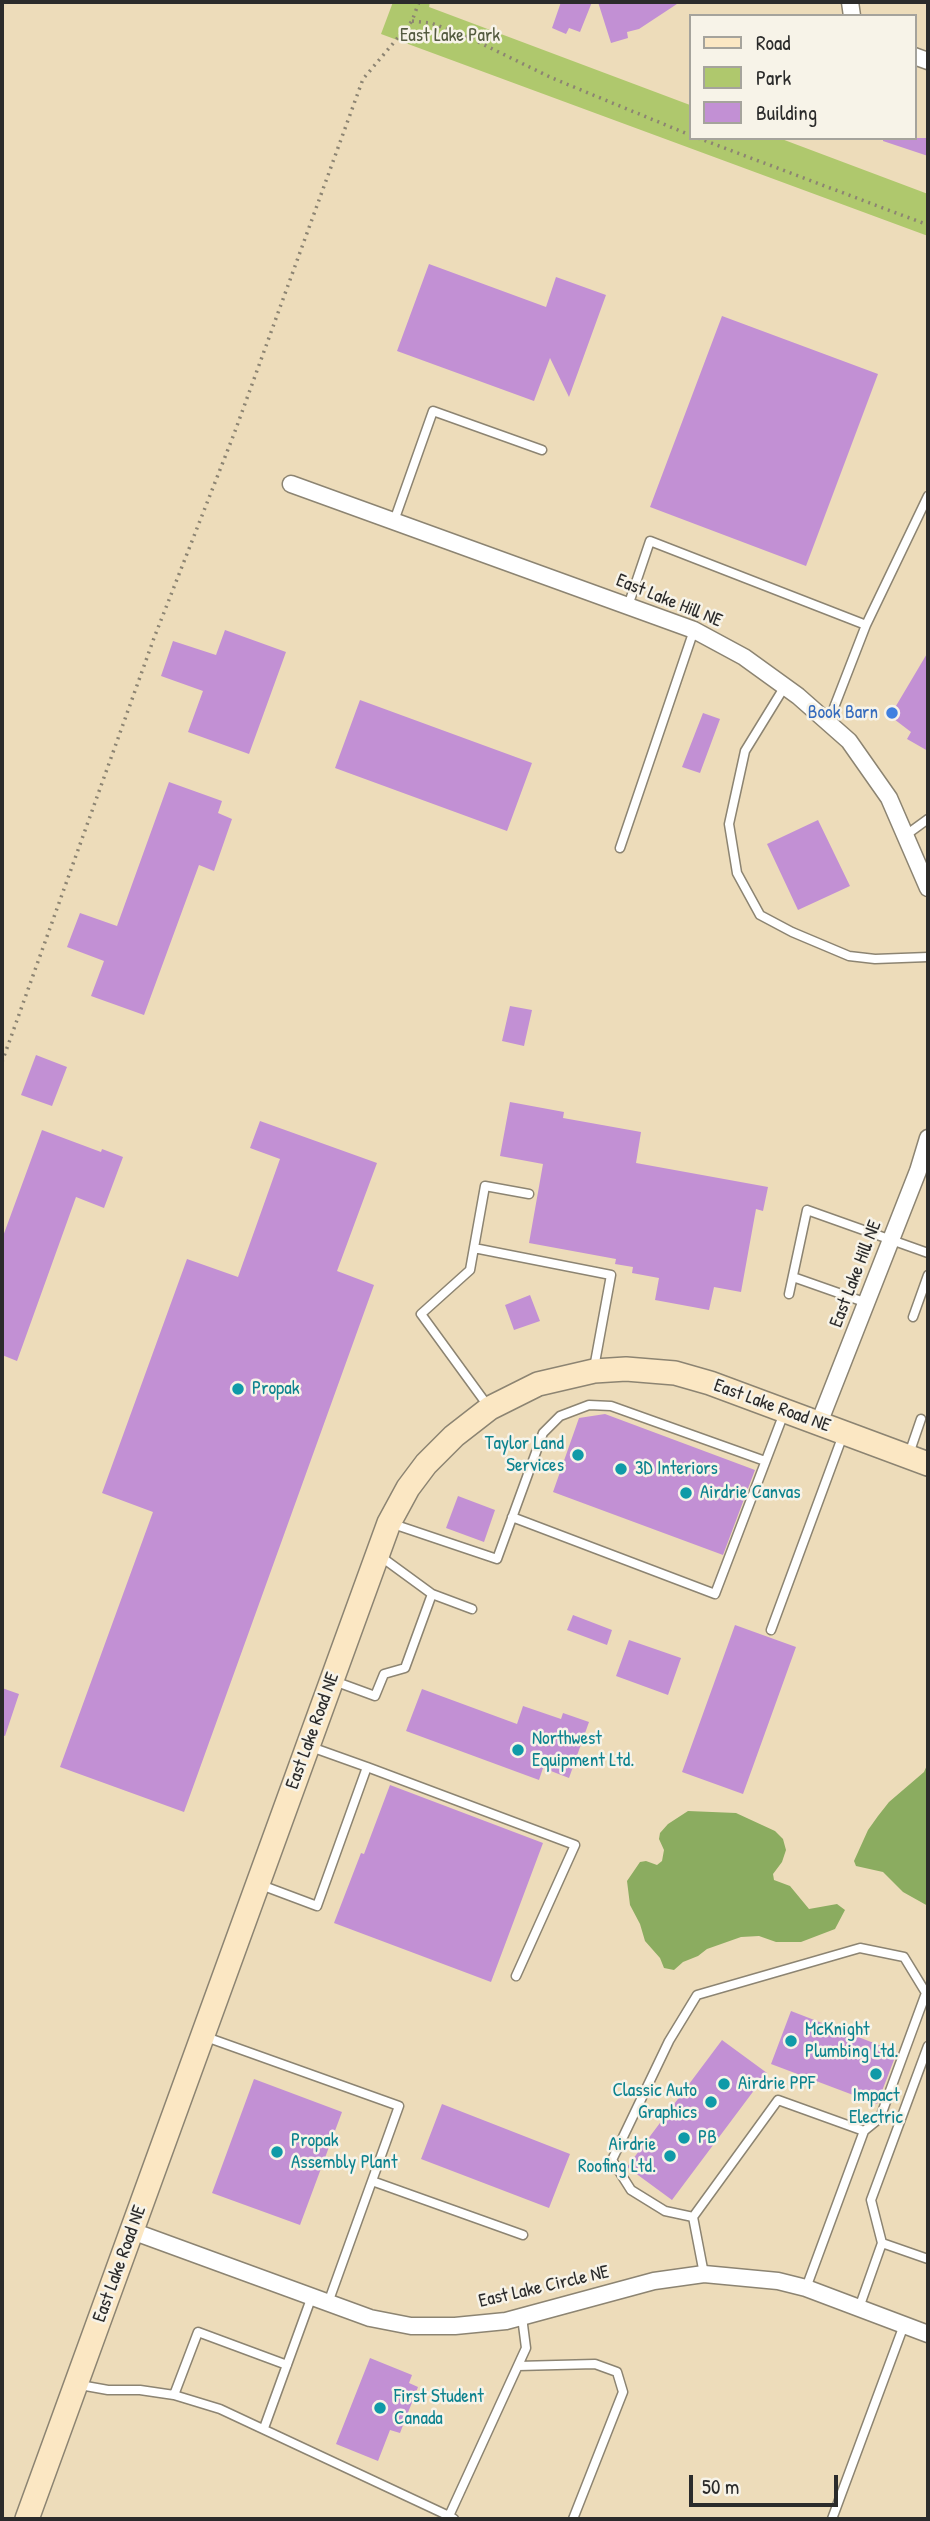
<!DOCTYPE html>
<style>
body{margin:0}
#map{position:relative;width:930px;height:2521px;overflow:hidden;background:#eddcba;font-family:"Patrick Hand",sans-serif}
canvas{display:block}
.frame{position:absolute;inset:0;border:4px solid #2b2b2b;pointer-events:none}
.legend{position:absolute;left:689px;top:14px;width:228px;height:126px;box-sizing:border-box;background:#f7f3e8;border:2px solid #a5a39c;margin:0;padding:9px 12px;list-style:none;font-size:21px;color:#2b2b2b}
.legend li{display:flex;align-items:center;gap:14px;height:35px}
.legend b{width:35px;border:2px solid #a5a39c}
.scale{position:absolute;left:689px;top:2475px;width:149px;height:32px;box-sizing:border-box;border:4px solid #2b2b2b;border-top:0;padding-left:9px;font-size:21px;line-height:24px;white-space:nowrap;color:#2b2b2b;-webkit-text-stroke:5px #f7f3e8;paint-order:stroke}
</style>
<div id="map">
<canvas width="930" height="2521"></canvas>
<div class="frame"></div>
<ul class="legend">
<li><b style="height:9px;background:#fbe7c3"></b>Road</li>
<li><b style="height:19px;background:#afc86d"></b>Park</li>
<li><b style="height:19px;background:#c290d4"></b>Building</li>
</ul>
<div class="scale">50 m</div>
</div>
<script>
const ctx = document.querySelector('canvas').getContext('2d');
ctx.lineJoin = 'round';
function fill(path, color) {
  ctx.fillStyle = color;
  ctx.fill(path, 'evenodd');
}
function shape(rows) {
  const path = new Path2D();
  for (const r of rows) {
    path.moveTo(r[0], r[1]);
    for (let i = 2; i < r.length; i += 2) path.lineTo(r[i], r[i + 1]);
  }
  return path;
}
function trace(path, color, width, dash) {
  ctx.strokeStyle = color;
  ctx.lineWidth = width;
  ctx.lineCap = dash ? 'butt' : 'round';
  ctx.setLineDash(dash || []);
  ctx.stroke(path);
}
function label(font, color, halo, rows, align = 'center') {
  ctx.font = font + ' "Patrick Hand",sans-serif';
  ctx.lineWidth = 5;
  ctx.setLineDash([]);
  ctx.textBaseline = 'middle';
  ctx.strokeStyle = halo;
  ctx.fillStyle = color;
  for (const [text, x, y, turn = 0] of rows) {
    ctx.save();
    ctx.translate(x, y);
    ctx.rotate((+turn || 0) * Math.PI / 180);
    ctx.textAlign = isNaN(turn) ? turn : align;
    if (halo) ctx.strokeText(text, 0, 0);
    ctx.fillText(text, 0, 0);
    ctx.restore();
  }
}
fill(shape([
 [393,2,430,2,429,7,690,105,690,138,779,138,928,194,928,236,381,34]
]), '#afc86d');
fill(shape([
 [928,1763,928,1906,903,1892,883,1872,856,1866,854,1861,868,1830,878,1816,889,1802,924,1772],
 [688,1811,736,1813,775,1831,783,1839,786,1850,782,1862,773,1874,774,1880,790,1886,809,1909,837,1904,845,1910,835,1929,801,1942,776,1942,759,1936,741,1937,707,1949,698,1956,683,1962,674,1970,664,1968,660,1958,645,1941,640,1924,630,1905,627,1881,640,1862,646,1861,657,1865,662,1861,664,1850,659,1839,660,1833,668,1824]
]), '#8bac60');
fill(shape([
 [561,2,592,2,580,32,569,28,566,34,552,28],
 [598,2,680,2,639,29,627,32,628,38,611,43],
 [883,138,928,138,928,156,883,141],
 [429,264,546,307,556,277,606,295,569,397,550,358,534,401,397,351],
 [722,316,878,374,806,566,650,507],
 [225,630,286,652,249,754,188,732,203,691,161,676,173,641,216,655],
 [928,652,928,751,907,739,911,732,890,716],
 [360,700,532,763,507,831,335,768],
 [703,713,720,719,700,773,682,767],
 [169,782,222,801,218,813,232,819,214,871,199,865,144,1015,91,996,104,961,67,947,80,913,117,926],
 [818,820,850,886,798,910,767,844],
 [510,1006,532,1010,524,1046,502,1041],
 [36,1055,67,1067,52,1106,21,1095],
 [510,1102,564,1112,563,1118,641,1132,636,1163,768,1187,763,1211,756,1209,741,1292,714,1287,709,1310,655,1300,659,1278,632,1273,633,1267,615,1264,616,1259,529,1243,543,1164,500,1156],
 [260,1121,377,1163,337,1271,374,1285,184,1812,60,1767,153,1512,102,1493,187,1259,238,1277,280,1159,250,1148],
 [42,1130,101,1152,102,1149,123,1157,104,1208,76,1197,17,1361,2,1355,2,1239],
 [530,1295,540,1321,514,1330,505,1305],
 [605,1414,755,1470,723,1555,553,1492,579,1418],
 [458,1496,495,1510,484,1542,446,1528],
 [573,1615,612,1630,607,1645,567,1630],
 [735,1625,796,1647,743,1794,682,1772],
 [629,1640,681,1658,668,1695,616,1676],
 [2,1688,19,1694,5,1736,2,1735],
 [422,1689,517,1724,523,1706,561,1719,563,1713,589,1722,569,1778,543,1768,539,1780,406,1731],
 [390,1785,543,1843,491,1982,334,1923,361,1853,364,1854],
 [791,2011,897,2052,877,2104,771,2064],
 [722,2040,767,2073,672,2200,627,2167],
 [254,2079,342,2112,300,2225,212,2193],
 [442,2104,570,2154,549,2208,421,2159],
 [370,2358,412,2375,409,2383,418,2387,400,2433,390,2430,378,2461,336,2444]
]), '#c290d4');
const lane = shape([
 [394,521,433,411,542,450],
 [628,606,650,541,866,625,828,723],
 [866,625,928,496],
 [785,686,745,751,729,824,737,873,760,915,792,932,849,956,875,959,928,957],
 [906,835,928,819],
 [620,848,694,630],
 [474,1248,611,1275,594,1368],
 [793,1277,867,1303],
 [789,1294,807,1210,928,1253],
 [913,1317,928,1275],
 [488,1406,421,1314,470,1270,485,1186,529,1194],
 [909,1454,921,1419],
 [512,1517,715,1594,784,1413],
 [390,1523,497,1559,543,1433,560,1416,589,1405,611,1406,765,1461],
 [380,1556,432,1594,472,1609],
 [771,1630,843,1435],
 [334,1681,375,1696,384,1674,405,1668,432,1594],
 [367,1767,575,1845,516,1976],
 [261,1885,317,1906,367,1767,311,1747],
 [206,2037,399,2106,328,2303],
 [372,2181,523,2235],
 [693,2217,665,2211,631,2190,612,2160,669,2041,697,1995,860,1948,904,1957,926,1993,880,2118,864,2131],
 [882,2243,871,2200,928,2046],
 [704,2274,693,2217,778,2100,864,2131,806,2288],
 [859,2308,882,2243,928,2259],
 [518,2366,595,2364,617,2372,623,2392,573,2519],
 [80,2385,108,2390,140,2390,174,2395,220,2409,449,2516],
 [174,2395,198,2332,287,2365],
 [264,2428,312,2296],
 [454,2519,449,2516,526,2348,522,2317],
 [832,2519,904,2325]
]);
const street = shape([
 [850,2,852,16],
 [914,56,928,61],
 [291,484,694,630,744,657,798,696,849,741,889,798,928,888],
 [819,1423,918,1171,928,1138],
 [132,2231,370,2318,411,2326,455,2326,506,2321,654,2281,704,2274,778,2281,806,2288,928,2334]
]);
const secondary = shape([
 [27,2519,389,1523,408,1488,426,1464,454,1436,490,1408,538,1384,594,1371,626,1369,675,1373,710,1383,928,1464]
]);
trace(lane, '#8c8472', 11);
trace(street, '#8c8472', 19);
trace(secondary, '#8c8472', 26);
trace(shape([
 [412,21,431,23,470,38,552,78,690,135],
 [698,138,928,225],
 [2,1062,154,638,234,434,363,79,412,21,419,2]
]), '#8c8472', 3.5, [2, 5]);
trace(lane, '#fff', 8);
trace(street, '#fff', 16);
trace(secondary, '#fbe7c3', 23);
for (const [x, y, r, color] of [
 [892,713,7,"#3f7fe0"],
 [238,1389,7,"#0f9aa8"],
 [578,1455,7,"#0f9aa8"],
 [621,1469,7,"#0f9aa8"],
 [686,1493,7,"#0f9aa8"],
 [518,1750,7,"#0f9aa8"],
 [791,2041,7,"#0f9aa8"],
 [876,2074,7,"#0f9aa8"],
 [724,2084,7,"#0f9aa8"],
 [711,2102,7,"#0f9aa8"],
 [684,2138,7,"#0f9aa8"],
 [277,2152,7,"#0f9aa8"],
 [670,2156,7,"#0f9aa8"],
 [380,2408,7,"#0f9aa8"]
]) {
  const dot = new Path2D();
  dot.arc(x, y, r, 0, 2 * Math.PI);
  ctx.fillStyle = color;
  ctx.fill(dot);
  trace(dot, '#f7f3e8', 2.5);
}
label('19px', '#535a3f', '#f7f3e8', [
 ["East Lake Park",450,36]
]);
label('19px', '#2b2b2b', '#f7f3e8', [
 ["East Lake Hill NE",669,601,22],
 ["East Lake Hill NE",856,1274,-69],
 ["East Lake Road NE",772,1406,20],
 ["East Lake Road NE",313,1731,-70],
 ["East Lake Road NE",120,2264,-70],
 ["East Lake Circle NE",544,2287,-13]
]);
label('19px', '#366cbe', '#f7f3e8', [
 ["Book Barn",878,713]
], 'right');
label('19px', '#0d838f', '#f7f3e8', [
 ["Propak",252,1389],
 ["Taylor Land",564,1444,"right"],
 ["Services",564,1466,"right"],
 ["3D Interiors",635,1469],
 ["Airdrie Canvas",700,1493],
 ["Northwest",532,1739],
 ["Equipment Ltd.",532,1761],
 ["McKnight",805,2030],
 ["Plumbing Ltd.",805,2052],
 ["Airdrie PPF",738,2084],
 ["Classic Auto",697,2091,"right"],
 ["Graphics",697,2113,"right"],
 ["Impact",876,2096,"center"],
 ["Electric",876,2118,"center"],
 ["PB",698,2138],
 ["Propak",291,2141],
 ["Assembly Plant",291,2163],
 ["Airdrie",656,2145,"right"],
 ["Roofing Ltd.",656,2167,"right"],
 ["First Student",394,2397],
 ["Canada",394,2419]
], 'left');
</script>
